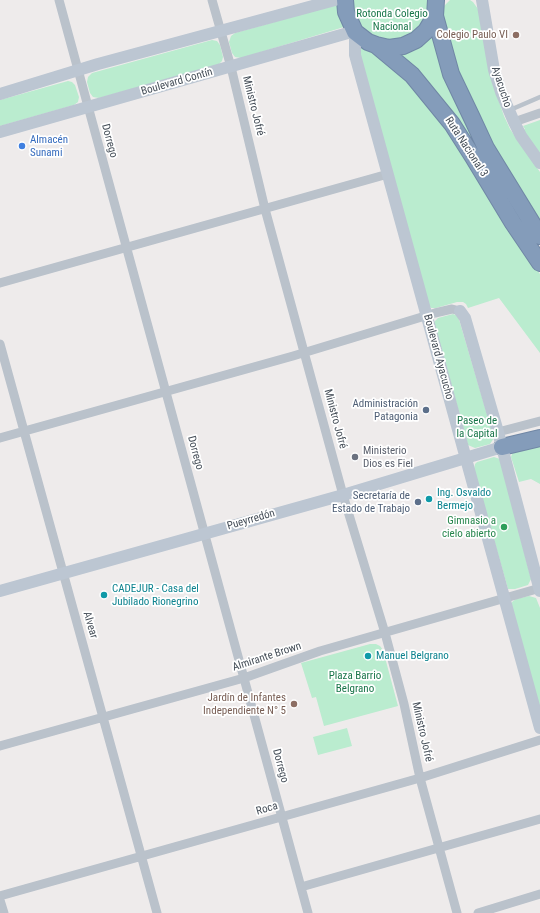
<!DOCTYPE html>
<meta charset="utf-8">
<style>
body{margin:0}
canvas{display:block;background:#eeebeb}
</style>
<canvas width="540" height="913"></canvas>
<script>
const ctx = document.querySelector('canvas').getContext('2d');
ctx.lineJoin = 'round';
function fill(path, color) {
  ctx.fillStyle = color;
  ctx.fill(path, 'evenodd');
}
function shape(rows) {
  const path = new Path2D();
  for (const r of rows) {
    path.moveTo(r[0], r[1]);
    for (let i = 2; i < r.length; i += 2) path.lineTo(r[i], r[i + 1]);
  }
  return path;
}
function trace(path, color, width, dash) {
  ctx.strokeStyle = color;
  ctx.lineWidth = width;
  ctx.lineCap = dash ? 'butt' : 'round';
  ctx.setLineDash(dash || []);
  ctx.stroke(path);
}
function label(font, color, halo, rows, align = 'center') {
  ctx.font = font + ' "Roboto Condensed",sans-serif';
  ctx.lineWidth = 3.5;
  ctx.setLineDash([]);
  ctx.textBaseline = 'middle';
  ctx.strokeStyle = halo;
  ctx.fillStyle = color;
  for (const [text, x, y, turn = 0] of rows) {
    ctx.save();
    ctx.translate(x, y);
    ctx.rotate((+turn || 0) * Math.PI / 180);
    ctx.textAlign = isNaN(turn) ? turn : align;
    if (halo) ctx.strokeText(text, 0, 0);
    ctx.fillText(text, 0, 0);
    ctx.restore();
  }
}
fill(shape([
 [353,0,431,0,429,16,412,36,386,41,374,37,363,29,356,19,352,6],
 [450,0,470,0,473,2,478,9,490,76,504,116,510,129,540,172,540,228,497,156,455,71,442,22,442,10,445,5],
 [339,4,344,27,241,58,235,57,232,53,229,42,231,36,235,33],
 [433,34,481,151,519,217,540,249,398,54],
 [212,40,217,41,220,45,223,57,222,61,218,65,99,98,93,97,90,93,87,82,88,77,92,73],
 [362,46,367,47,409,79,446,124,507,227,540,274,540,353,499,298,468,308,466,304,463,302,457,302,436,308,431,308,428,304,358,57,359,48],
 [68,81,72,82,75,85,79,97,78,102,74,105,0,126,0,100],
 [540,120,540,157,523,130,525,129,523,126],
 [453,314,458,316,494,438,490,444,475,448,468,445,434,322,438,318],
 [540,444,540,484,531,479,519,482,511,457,512,454,515,450],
 [494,457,500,459,531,579,528,585,515,589,508,589,474,469,475,464,477,462],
 [529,596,536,598,540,608,540,708,512,606,512,602,516,599],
 [370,644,376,644,380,646,383,650,398,706,324,726,316,697,312,698,301,663],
 [347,728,352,746,318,755,313,737]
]), '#baeccf');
const highway = shape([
 [345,0,346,12,355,32,368,42,376,45,412,75,452,124,473,157,513,223,540,263],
 [435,16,451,74,472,118,486,148,540,236],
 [376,45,389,48,403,46,416,40,426,31,435,16,436,0],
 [502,447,540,438]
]);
trace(highway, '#7087a5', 18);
trace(shape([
 [510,110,540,97]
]), '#bac2cb', 4.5);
trace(shape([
 [59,0,308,913],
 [212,0,231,67,265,209,343,495,385,633,404,704,420,778,457,913],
 [514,122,540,113],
 [0,283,388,174],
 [0,344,157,913],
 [498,432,540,421],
 [0,438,293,356,435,313,452,309,460,311],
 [0,746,244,678,320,651,540,588],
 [301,887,540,819],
 [0,896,420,778,540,740],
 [0,900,4,913],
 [478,913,540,894]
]), '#bac2cb', 9);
trace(shape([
 [482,0,494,70,501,92,514,122,521,136,540,163],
 [355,32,355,55,540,728],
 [0,94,98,64,335,0],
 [0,132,355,31],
 [460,311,465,318,498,432,540,591],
 [0,591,343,495,502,447]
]), '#bcc6d2', 12);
trace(highway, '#849cba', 16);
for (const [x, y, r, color] of [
 [516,35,4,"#8d6e63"],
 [22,146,4,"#3f7fe0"],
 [426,410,4,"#5c6f8a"],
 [355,457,4,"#6b7280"],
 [429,499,4,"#0f9aa8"],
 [418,502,4,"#5c6f8a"],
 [504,527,4,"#2e9e5b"],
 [104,595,4,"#0f9aa8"],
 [368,656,4,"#0f9aa8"],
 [294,704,4,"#8d6e63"]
]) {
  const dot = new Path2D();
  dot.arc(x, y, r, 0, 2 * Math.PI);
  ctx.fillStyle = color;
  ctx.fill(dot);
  trace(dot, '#fff', 1.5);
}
label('11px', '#19764a', '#fff', [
 ["Rotonda Colegio",392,14],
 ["Nacional",392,27],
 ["Paseo de",477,421],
 ["la Capital",477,434],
 ["Plaza Barrio",355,676],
 ["Belgrano",355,689]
]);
label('11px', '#785e54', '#fff', [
 ["Colegio Paulo VI",508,35],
 ["Jardín de Infantes",286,698],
 ["Independiente N° 5",286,711]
], 'right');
label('11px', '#454e58', '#fff', [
 ["Boulevard Contín",177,82,-16],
 ["Ayacucho",501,87,72],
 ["Ministro Jofré",253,106,76],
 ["Dorrego",109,141,75],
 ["Ruta Nacional 3",466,147,57],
 ["Boulevard Ayacucho",438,357,75],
 ["Ministro Jofré",335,419,75],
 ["Dorrego",195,453,75],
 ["Pueyrredón",251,520,-16],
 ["Alvear",90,625,74],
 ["Almirante Brown",267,657,-18],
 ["Ministro Jofré",422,732,77],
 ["Dorrego",280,766,75],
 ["Roca",267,809,-16]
]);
label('11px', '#366cbe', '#fff', [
 ["Almacén",30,140],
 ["Sunami",30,153]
], 'left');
label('11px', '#4e5e75', '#fff', [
 ["Administración",418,404],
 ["Patagonia",418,417],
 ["Secretaría de",410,496],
 ["Estado de Trabajo",410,509]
], 'right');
label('11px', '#5b616d', '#fff', [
 ["Ministerio",363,451],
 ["Dios es Fiel",363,464]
], 'left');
label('11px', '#0d838f', '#fff', [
 ["Ing. Osvaldo",437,493],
 ["Bermejo",437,506],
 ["CADEJUR - Casa del",112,589],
 ["Jubilado Rionegrino",112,602],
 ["Manuel Belgrano",376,656]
], 'left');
label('11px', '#27864d', '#fff', [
 ["Gimnasio a",496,521],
 ["cielo abierto",496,534]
], 'right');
</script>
